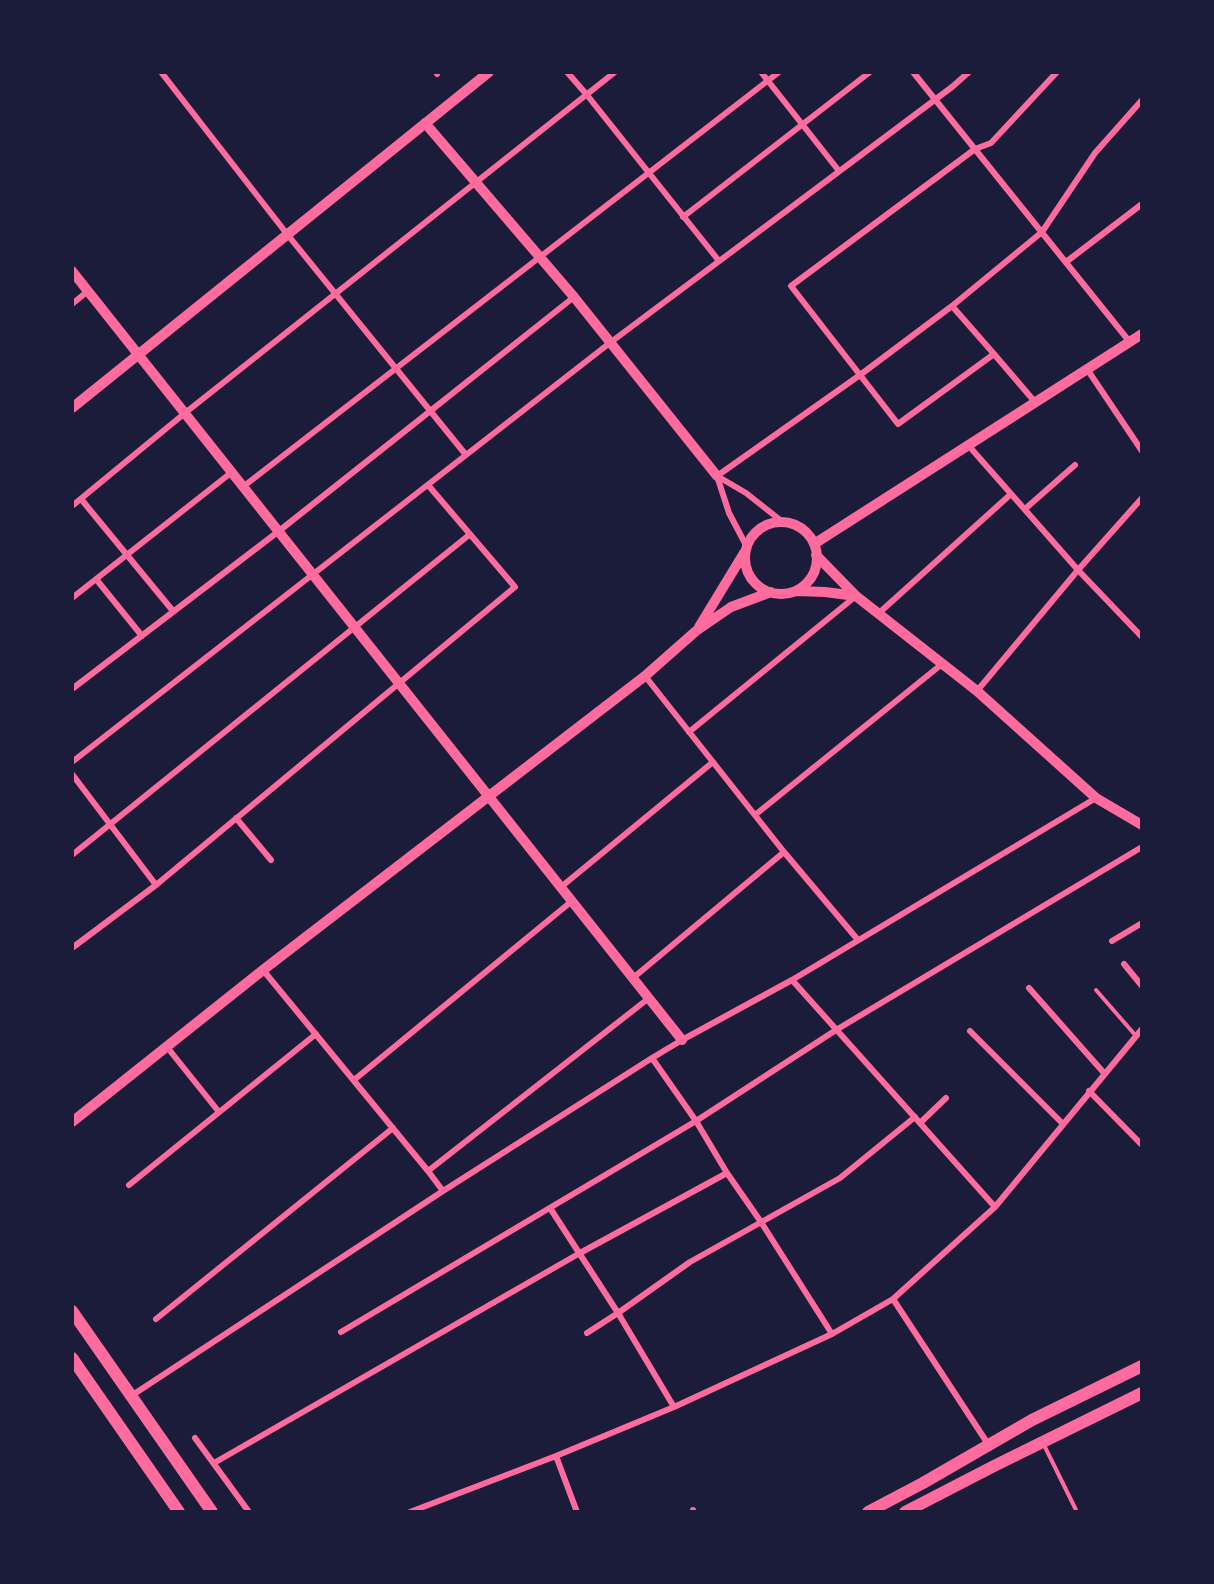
<!DOCTYPE html>
<style>
body{margin:0}
#map{position:relative;width:1214px;height:1584px;overflow:hidden;background:#1b1b3a;font-family:"Noto Sans",sans-serif}
canvas{display:block}
.frame{position:absolute;inset:0;border:74px solid #1b1b3a;pointer-events:none}
</style>
<div id="map">
<canvas width="1214" height="1584"></canvas>
<div class="frame"></div>
</div>
<script>
const ctx = document.querySelector('canvas').getContext('2d');
ctx.lineJoin = 'round';
function shape(rows) {
  const path = new Path2D();
  for (const r of rows) {
    if (r.length === 3) {
      path.moveTo(r[0] + r[2], r[1]);
      path.arc(r[0], r[1], r[2], 0, 2 * Math.PI);
      continue;
    }
    path.moveTo(r[0], r[1]);
    for (let i = 2; i < r.length; i += 2) path.lineTo(r[i], r[i + 1]);
  }
  return path;
}
function trace(path, color, width, dash) {
  ctx.strokeStyle = color;
  ctx.lineWidth = width;
  ctx.lineCap = dash ? 'butt' : 'round';
  ctx.setLineDash(dash || []);
  ctx.stroke(path);
}
trace(shape([
 [1096,990,1136,1036],
 [1044,1445,1077,1512]
]), '#ff6b9d', 4);
trace(shape([
 [161,72,287,234,466,455],
 [436,72,437,74],
 [567,72,587,95,719,261],
 [761,72,839,171],
 [913,72,1129,341],
 [683,217,870,72],
 [1066,262,1142,204],
 [72,304,88,291],
 [952,306,994,354],
 [1087,369,1142,451],
 [1035,402,994,354,898,424,791,286,975,149,991,143,1057,72],
 [968,445,1078,570,1142,637],
 [717,476,860,375,952,306,1042,232,1095,153,1142,100],
 [717,476,746,493,784,523],
 [717,476,729,513,747,547],
 [244,486,779,72],
 [81,499,173,611],
 [72,506,185,413,615,72],
 [1025,509,1075,465],
 [96,579,142,636],
 [72,598,232,472],
 [879,613,1011,494],
 [645,676,784,852,858,940],
 [72,689,279,531,574,297],
 [977,691,1078,570,1142,498],
 [689,732,856,596],
 [72,762,611,342,952,87,969,72],
 [72,774,156,885],
 [755,815,942,664],
 [236,818,271,860],
 [72,855,469,535],
 [561,887,713,762],
 [1112,941,1142,923],
 [72,948,156,885,515,587,428,485],
 [1124,964,1142,986],
 [263,970,428,1171,443,1191],
 [633,978,784,852],
 [792,980,995,1207],
 [1029,988,1104,1073],
 [970,1031,1063,1124],
 [167,1047,219,1112],
 [652,1058,696,1121,727,1173,761,1222,832,1334],
 [354,1080,572,901],
 [1089,1091,1142,1145],
 [920,1123,946,1098],
 [428,1171,649,998],
 [129,1185,316,1034],
 [550,1208,618,1313,674,1407],
 [893,1299,988,1444],
 [156,1319,393,1128],
 [341,1332,696,1121,836,1030,1142,847],
 [587,1333,618,1313,690,1262,840,1178,915,1117],
 [131,1396,443,1191,652,1058,682,1040,792,980,1096,798],
 [195,1438,249,1512],
 [556,1456,577,1512],
 [214,1463,580,1253,727,1173],
 [693,1510,693,1512],
 [410,1512,556,1456,674,1407,832,1334,893,1299,995,1207,1142,1029]
]), '#ff6b9d', 6);
trace(shape([
 [425,123,574,297,717,476],
 [72,271,682,1040],
 [72,408,489,72],
 [781,558,36],
 [814,544,1142,334],
 [796,591,825,592,856,596,816,555],
 [856,596,977,691,1096,798,1142,825],
 [699,627,744,553],
 [72,1122,263,970,645,676,696,631,731,607,771,592]
]), '#ff6b9d', 10);
trace(shape([
 [72,1311,212,1512],
 [72,1358,179,1512],
 [868,1512,923,1483,1032,1420,1142,1366],
 [905,1512,994,1466,1142,1393]
]), '#ff6b9d', 12);
</script>
